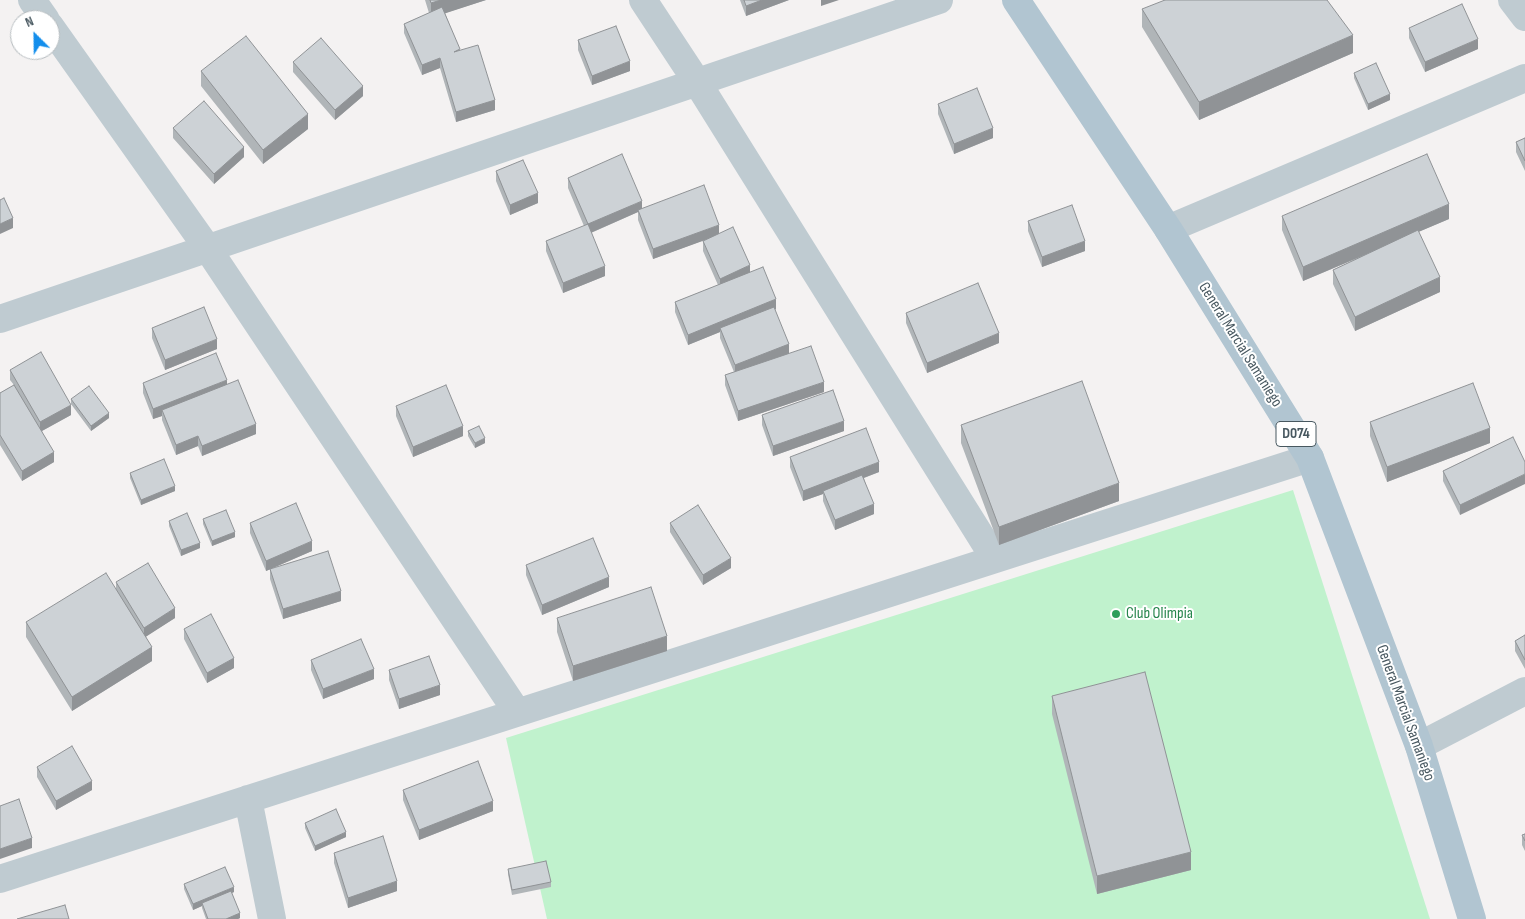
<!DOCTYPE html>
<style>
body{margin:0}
#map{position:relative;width:1525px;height:919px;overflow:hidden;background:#f4f2f2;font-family:"Sofia Sans Condensed",sans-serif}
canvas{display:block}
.north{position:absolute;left:10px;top:10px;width:50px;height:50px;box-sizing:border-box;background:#fff;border:1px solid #b6bcbf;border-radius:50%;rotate:337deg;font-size:14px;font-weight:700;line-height:20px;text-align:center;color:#485860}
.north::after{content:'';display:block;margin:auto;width:18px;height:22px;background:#138eec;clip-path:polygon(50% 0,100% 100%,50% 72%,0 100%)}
</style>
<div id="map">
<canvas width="1525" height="919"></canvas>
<div class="north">N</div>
</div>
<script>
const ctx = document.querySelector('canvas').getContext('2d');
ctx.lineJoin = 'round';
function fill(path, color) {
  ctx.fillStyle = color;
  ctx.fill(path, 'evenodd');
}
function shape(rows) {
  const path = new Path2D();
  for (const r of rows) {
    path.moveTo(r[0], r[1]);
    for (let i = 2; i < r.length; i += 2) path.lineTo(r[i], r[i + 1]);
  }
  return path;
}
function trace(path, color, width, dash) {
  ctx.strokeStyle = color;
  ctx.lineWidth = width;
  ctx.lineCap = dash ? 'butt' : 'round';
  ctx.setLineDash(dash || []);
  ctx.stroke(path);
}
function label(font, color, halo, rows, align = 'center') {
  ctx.font = font + ' "Sofia Sans Condensed",sans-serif';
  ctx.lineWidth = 4;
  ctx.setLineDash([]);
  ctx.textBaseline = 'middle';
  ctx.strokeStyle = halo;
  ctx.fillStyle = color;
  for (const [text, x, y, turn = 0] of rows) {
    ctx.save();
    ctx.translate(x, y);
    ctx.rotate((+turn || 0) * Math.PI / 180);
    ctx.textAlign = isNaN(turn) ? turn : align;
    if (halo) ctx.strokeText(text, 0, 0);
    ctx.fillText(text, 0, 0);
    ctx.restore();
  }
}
fill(shape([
 [1293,490,1430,919,547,919,506,738]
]), '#c0f2cd');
trace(shape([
 [32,0,46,20],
 [643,0,697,82,995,559],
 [1512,0,1525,17],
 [50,26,208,249,517,712],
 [1168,229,1525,78],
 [0,319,939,0],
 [1419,746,1525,691],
 [248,799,272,919],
 [0,879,1310,458]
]), '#bfcbd1', 28);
trace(shape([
 [1016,0,1168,229,1310,458,1419,746,1472,919]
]), '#b1c5d1', 28);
fill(shape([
 [425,0,486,0,445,13,460,51,495,110,456,122,440,68,422,75,404,33,404,24,429,13],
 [740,0,789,0,746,16],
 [1142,9,1353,53,1199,120,1142,27],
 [1409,28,1478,49,1425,72,1409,38],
 [578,40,630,71,592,85,578,50],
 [293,62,363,96,335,120,293,72],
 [201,71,308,129,263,164,201,86],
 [1354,73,1390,100,1368,110,1354,78],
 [938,104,993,138,954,154,938,114],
 [173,128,244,157,214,184,173,138],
 [1525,138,1525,171,1516,152,1516,142],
 [496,171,538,203,510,215,496,181],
 [568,178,642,209,719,234,750,272,776,309,775,310,789,354,824,392,738,421,725,385,725,375,734,372,720,338,720,332,688,345,675,312,675,302,718,285,703,251,703,241,707,239,653,259,638,220,638,212,591,233,605,276,563,293,546,251,546,241,584,226,568,188],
 [1282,216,1449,219,1418,232,1440,292,1355,331,1333,284,1333,270,1358,258,1303,281,1282,230],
 [1028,221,1085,251,1042,267,1028,231],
 [906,313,999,343,927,373,906,323],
 [152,328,217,349,165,370,152,338],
 [10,370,71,415,42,431,54,462,22,481,0,445,0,393,14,385,10,380],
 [143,383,227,384,256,434,202,456,198,446,176,455,162,420,162,416,153,419,143,393],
 [71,399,109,418,91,431,71,404],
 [396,406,463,436,413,457,396,416],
 [762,415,844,431,773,456,762,425],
 [1370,422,1490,443,1387,482,1370,436],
 [961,425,1119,501,999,545,961,443],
 [468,431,485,443,475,448,468,436],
 [1513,437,1460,515,1443,481,1443,471],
 [790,457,879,472,864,478,874,514,835,530,823,501,823,494,803,501,790,467],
 [130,473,175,491,141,505,130,478],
 [203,519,235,537,212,546,203,524],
 [169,521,200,548,181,556,169,526],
 [250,523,312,551,266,571,250,533],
 [670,523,731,568,703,585,670,532],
 [526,565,609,587,542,615,526,575],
 [270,569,341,601,283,619,270,579],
 [116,582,175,618,146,636,152,661,72,711,26,637,26,622,116,588],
 [557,618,667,651,573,681,557,632],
 [184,629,234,668,207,683,184,639],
 [1525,635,1525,669,1515,651,1515,641],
 [311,660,374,679,323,699,311,670],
 [389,670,440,695,399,709,389,680],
 [1052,696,1191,870,1097,894,1052,714],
 [37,767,92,790,56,810,37,777],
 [403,790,493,811,419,840,403,800],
 [305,823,346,837,315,851,305,828],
 [1525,834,1525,851,1522,845,1522,835],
 [334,853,397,891,348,908,334,863],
 [508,869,551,882,551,887,512,895,508,874],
 [184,884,234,892,232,893,240,918,238,919,206,919,202,908,202,906,193,910,184,889]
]), '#b0b5b8');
fill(shape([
 [441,0,486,0,431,18,431,3],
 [762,0,789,0,746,16,746,6],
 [821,0,839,0,821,6],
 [1353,35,1353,53,1199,120,1199,102],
 [1478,39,1478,49,1425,72,1425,62],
 [440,58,440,68,422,75,422,65],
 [630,61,630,71,592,85,592,76],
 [363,86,363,96,335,120,335,110],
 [1390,94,1390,100,1368,110,1368,104],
 [495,100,495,110,456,122,456,112],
 [308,114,308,129,263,164,263,150],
 [993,128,993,138,954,154,954,144],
 [244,147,244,157,214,184,214,174],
 [538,193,538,203,510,215,510,205],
 [642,201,642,211,638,210,638,212,588,234,588,224],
 [1449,204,1449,219,1303,281,1303,267],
 [13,218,13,228,0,234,0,224],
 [719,225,719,235,653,259,653,249],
 [1085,241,1085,251,1042,267,1042,257],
 [750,265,750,275,720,289,720,279],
 [605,266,605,276,563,293,563,283],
 [1440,277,1440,292,1355,331,1355,317],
 [776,299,776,309,721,331,720,328,720,332,688,345,688,335],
 [999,333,999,343,927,373,927,363],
 [217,339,217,349,165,370,165,360],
 [789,344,789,354,735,375,735,365],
 [227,380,227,390,162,410,162,416,153,419,153,409],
 [824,382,824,392,738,421,738,411],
 [71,405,71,415,40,432,40,422],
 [109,413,109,418,91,431,91,426],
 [844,421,844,431,773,456,773,446],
 [256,424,256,434,202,456,202,446],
 [463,426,463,436,413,457,413,447],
 [1490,428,1490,443,1387,482,1387,467],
 [198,436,198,446,176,455,176,445],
 [485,438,485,443,475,448,475,443],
 [54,452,54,462,22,481,22,471],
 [879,462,879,472,824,493,823,491,823,494,803,501,803,491],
 [1525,474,1525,484,1460,515,1460,505],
 [1119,483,1119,501,999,545,999,527],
 [175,486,175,491,141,505,141,500],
 [874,504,874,514,835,530,835,520],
 [235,532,235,537,212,546,212,541],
 [312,541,312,551,266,571,266,561],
 [200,543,200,548,181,556,181,550],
 [731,558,731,568,703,585,703,575],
 [609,577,609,587,542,615,542,605],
 [341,591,341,601,283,619,283,609],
 [175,608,175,618,144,638,144,628],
 [667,636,667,651,573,681,573,666],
 [152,647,152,661,72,711,72,697],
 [234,658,234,668,207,683,207,673],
 [374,669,374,679,323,699,323,689],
 [440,685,440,695,399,709,399,699],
 [92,781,92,790,56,810,56,801],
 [493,801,493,811,419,840,419,830],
 [346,832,346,837,315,851,315,846],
 [32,838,32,848,0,859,0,849],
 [1191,852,1191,870,1097,894,1097,876],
 [397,881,397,891,348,908,348,898],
 [234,887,234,892,203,905,202,903,202,906,193,910,193,904],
 [240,913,240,918,238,919,226,919]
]), '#909396');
const building = shape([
 [430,0,441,0,431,3,430,0],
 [744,0,762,0,746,6,744,0],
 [1165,0,1327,0,1353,35,1199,102,1142,9,1165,0],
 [1462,4,1478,39,1425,62,1409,28,1462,4],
 [442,7,460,49,454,52,478,45,495,100,456,112,440,58,422,65,404,24,442,7],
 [616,26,630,61,592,76,578,40,616,26],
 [246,36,308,114,263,150,201,71,246,36],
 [321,38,363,86,335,110,293,62,321,38],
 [1376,63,1390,94,1368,104,1354,73,1376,63],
 [977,88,993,128,954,144,938,104,977,88],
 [204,101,244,147,214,174,173,128,204,101],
 [1525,138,1525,161,1516,142,1525,138],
 [622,154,642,201,588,224,568,178,622,154],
 [1427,154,1449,204,1303,267,1282,216,1427,154],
 [523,160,538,193,510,205,496,171,523,160],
 [704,185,719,225,653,249,638,210,704,185],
 [4,198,13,218,0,224,0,200,4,198],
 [1072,205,1085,241,1042,257,1028,221,1072,205],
 [588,224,605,266,563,283,546,241,588,224],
 [733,227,750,265,720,279,703,241,733,227],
 [1418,230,1440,277,1355,317,1333,270,1418,230],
 [763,267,776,299,688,335,675,302,763,267],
 [978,283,999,333,927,363,906,313,978,283],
 [204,307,217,339,165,360,152,328,204,307],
 [774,307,789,344,735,365,720,328,774,307],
 [811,346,824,382,738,411,725,375,811,346],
 [41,352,71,405,40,422,10,370,41,352],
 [216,353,227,380,153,409,143,383,216,353],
 [238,380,256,424,202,446,198,436,176,445,162,410,238,380],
 [1082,381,1119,483,999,527,961,425,1082,381],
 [1473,383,1490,428,1387,467,1370,422,1473,383],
 [14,385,54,452,22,471,0,435,0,393,14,385],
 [446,385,463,426,413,447,396,406,446,385],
 [89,386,109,413,91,426,71,399,89,386],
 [833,390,844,421,773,446,762,415,833,390],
 [479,426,485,438,475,443,468,431,479,426],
 [866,428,879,462,803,491,790,457,866,428],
 [1513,437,1525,462,1525,474,1460,505,1443,471,1513,437],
 [164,459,175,486,141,500,130,473,164,459],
 [862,475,874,504,835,520,823,491,862,475],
 [296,503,312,541,266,561,250,523,296,503],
 [698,505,731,558,703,575,670,523,698,505],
 [226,510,235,532,212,541,203,519,226,510],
 [187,513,200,543,181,550,169,521,187,513],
 [593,538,609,577,542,605,526,565,593,538],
 [328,551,341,591,283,609,270,569,328,551],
 [148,563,175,608,144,628,116,582,148,563],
 [106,573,152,647,72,697,26,622,106,573],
 [651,587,667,636,573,666,557,618,651,587],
 [211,614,234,658,207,673,184,629,211,614],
 [1525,635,1525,660,1515,641,1525,635],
 [361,639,374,669,323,689,311,660,361,639],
 [429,656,440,685,399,699,389,670,429,656],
 [1145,672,1191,852,1097,876,1052,696,1145,672],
 [72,746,92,781,56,801,37,767,72,746],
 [478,761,493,801,419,830,403,790,478,761],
 [19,799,32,838,0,849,0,806,19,799],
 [336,809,346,832,315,846,305,823,336,809],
 [1525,834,1525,841,1522,835,1525,834],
 [383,836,397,881,348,898,334,853,383,836],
 [546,861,551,882,512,890,508,869,546,861],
 [225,867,234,887,193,904,184,884,225,867],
 [231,891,240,913,226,919,208,919,202,903,231,891],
 [65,905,69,919,17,919,65,905]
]);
fill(building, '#cdd2d6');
trace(building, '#909396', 1);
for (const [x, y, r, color] of [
 [1116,614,5,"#2e9e5b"]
]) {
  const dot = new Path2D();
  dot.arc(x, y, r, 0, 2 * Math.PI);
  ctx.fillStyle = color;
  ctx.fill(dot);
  trace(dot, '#fff', 2);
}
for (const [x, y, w] of [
 [1296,434,40]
]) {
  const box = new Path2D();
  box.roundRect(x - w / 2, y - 12.5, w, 25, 4);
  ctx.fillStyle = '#fff';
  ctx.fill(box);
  trace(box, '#485860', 1);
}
label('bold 15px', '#485860', null, [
 ["D074",1296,434]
]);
label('16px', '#485860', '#fff', [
 ["General Marcial Samaniego",1240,345,58],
 ["General Marcial Samaniego",1405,713,70]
]);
label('16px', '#27864d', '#fff', [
 ["Club Olimpia",1126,614]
], 'left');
</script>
